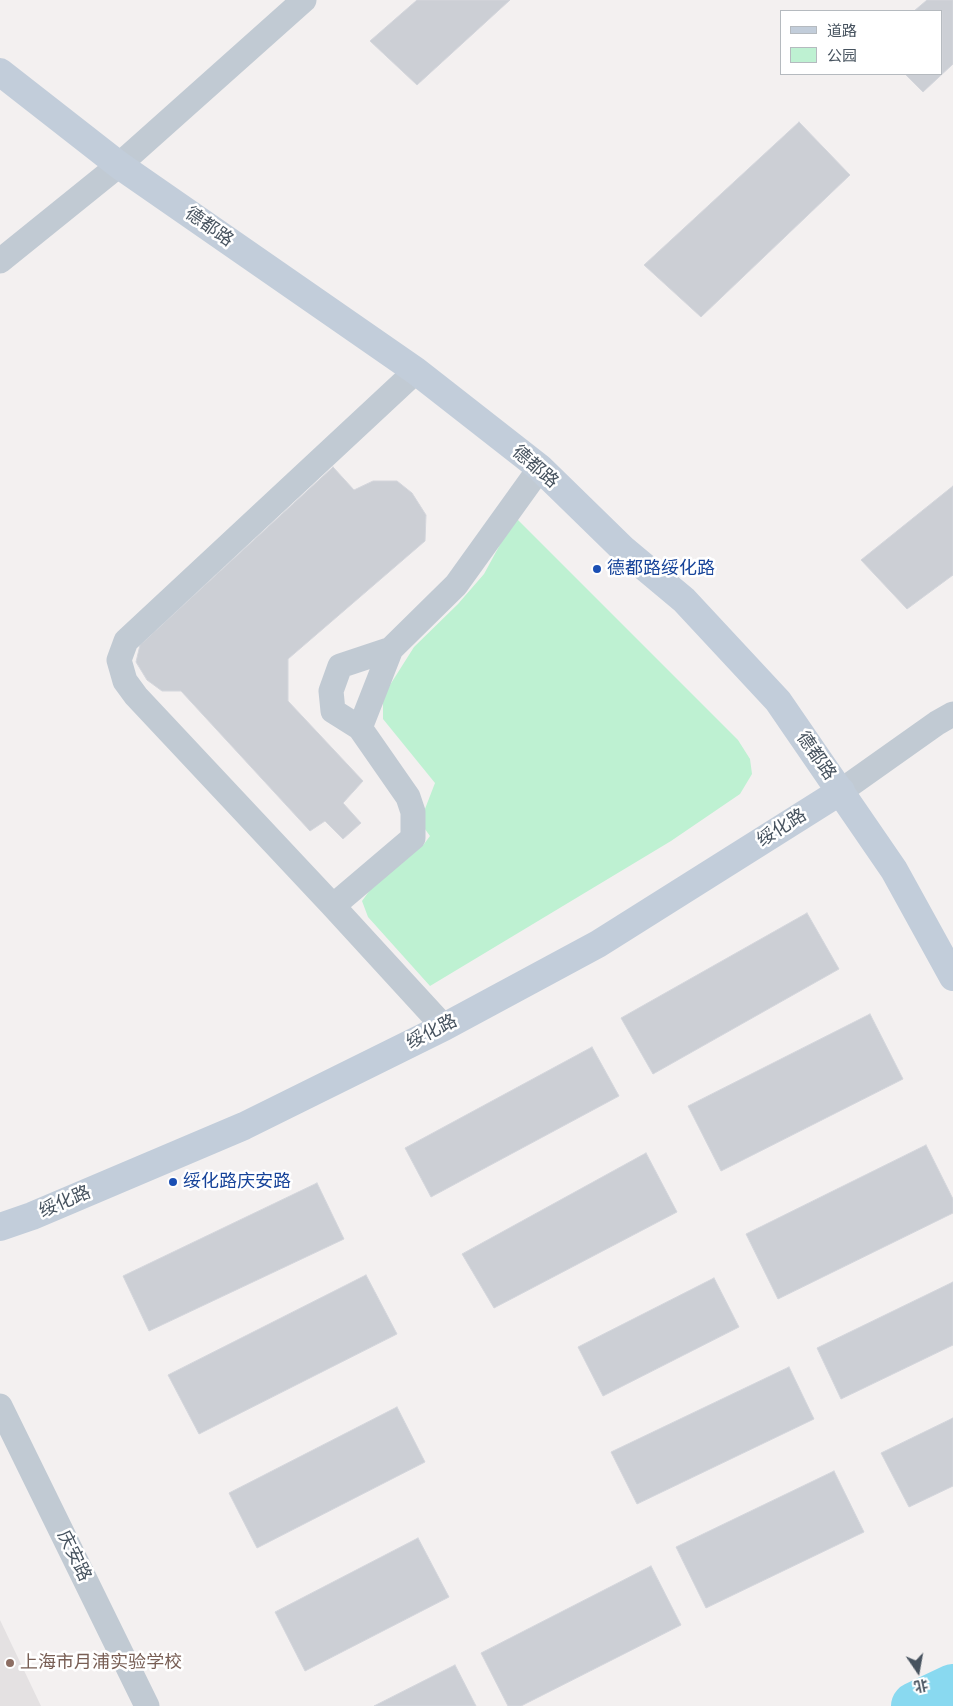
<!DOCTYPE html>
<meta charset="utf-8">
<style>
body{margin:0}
#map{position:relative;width:953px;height:1706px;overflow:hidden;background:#f3f0f0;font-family:"PT Sans Narrow","Noto Sans SC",sans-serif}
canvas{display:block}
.legend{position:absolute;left:780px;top:10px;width:162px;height:65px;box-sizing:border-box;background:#fff;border:1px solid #b5babf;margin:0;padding:6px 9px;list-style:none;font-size:15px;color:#47535f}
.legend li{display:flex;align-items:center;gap:10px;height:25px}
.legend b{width:25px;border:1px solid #b5babf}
.north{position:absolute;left:893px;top:1646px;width:50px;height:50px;-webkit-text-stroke:4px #fff;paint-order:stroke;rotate:168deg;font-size:14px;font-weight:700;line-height:20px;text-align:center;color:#47535f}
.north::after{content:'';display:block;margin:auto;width:18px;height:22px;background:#47535f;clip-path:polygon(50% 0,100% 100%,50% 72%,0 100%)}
</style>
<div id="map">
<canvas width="953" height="1706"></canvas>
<ul class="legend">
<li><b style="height:6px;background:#c2cdda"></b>道路</li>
<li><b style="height:14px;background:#bef1d2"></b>公园</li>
</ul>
<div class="north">北</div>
</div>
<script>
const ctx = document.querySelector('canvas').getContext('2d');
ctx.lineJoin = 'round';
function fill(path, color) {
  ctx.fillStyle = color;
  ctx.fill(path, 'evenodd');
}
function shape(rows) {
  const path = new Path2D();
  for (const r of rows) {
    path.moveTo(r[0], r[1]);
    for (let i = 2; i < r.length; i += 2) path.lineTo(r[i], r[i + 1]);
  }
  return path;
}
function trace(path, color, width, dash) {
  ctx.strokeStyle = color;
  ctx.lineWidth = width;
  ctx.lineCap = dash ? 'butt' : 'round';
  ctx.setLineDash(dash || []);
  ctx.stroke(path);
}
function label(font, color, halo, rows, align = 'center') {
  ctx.font = font + ' "PT Sans Narrow","Noto Sans SC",sans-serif';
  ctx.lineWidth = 5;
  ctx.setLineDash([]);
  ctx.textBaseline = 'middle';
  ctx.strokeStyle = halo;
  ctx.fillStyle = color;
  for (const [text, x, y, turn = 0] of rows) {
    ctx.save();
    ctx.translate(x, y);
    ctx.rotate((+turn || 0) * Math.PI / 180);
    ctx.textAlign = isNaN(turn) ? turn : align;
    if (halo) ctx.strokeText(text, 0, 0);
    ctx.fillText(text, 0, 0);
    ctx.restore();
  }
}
fill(shape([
 [0,1620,41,1706,0,1706]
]), '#e4e1e2');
fill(shape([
 [515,517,738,740,750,759,752,774,740,794,671,841,430,986,368,917,362,901,370,890,424,844,430,836,422,825,423,814,435,783,383,719,383,696,414,647,458,604,484,574]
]), '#bef1d2');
trace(shape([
 [915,1706,953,1688]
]), '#89d9f0', 48);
const building = shape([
 [417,0,510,0,417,85,370,41,417,0],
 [927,0,953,0,953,64,923,92,905,74,942,74,942,11,914,11,927,0],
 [799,122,850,175,701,317,644,265,799,122],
 [333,467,354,490,373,481,397,481,412,493,426,515,425,541,288,659,288,701,363,781,343,803,361,823,343,839,325,821,310,831,181,691,162,691,147,680,136,662,140,645,333,467],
 [953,486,953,575,907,609,861,560,953,486],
 [807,913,839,969,653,1074,621,1018,807,913],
 [870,1014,903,1079,721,1171,688,1106,870,1014],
 [592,1047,619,1096,431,1197,405,1148,592,1047],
 [926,1145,953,1199,953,1213,778,1299,746,1234,926,1145],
 [646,1153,677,1212,494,1308,462,1254,646,1153],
 [317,1183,344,1239,149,1331,123,1276,317,1183],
 [366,1275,397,1334,199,1434,168,1375,366,1275],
 [714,1278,739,1327,603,1396,578,1347,714,1278],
 [953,1282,953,1345,841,1399,817,1348,953,1282],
 [789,1367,814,1419,637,1504,611,1452,789,1367],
 [397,1407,425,1462,257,1548,229,1493,397,1407],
 [953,1418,953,1486,909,1507,881,1453,953,1418],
 [834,1471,864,1532,706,1608,676,1547,834,1471],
 [418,1538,449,1597,305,1671,275,1612,418,1538],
 [651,1566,681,1625,521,1706,508,1706,481,1653,651,1566],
 [455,1665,476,1706,374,1706,455,1665]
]);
fill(building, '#cccfd5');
trace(building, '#d4d6dc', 1);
trace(shape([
 [0,261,119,165,304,0],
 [416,371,126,641,119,660,125,681,136,696,333,906,444,1027],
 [360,728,333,711,331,691,340,666,391,649],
 [841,791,937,723,953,714],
 [333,906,413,838,413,812,408,797,360,728,391,649,456,585,540,468],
 [0,1406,147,1706]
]), '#c1cad3', 25);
trace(shape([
 [0,72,119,165,416,371,540,468,623,549,684,600,778,701,894,870,953,977],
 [0,1227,32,1216,244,1126,444,1027,598,944,841,791]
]), '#c2cdda', 28);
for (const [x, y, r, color] of [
 [597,569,5,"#1a4fb4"],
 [173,1182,5,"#1a4fb4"],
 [10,1663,5,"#8d6e63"]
]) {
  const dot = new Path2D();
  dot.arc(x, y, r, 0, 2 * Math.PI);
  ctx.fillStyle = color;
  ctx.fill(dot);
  trace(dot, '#fff', 2);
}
label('18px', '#47535f', '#fff', [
 ["德都路",209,227,35],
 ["德都路",535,467,41],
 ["德都路",816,756,55],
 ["绥化路",782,828,-32],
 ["绥化路",432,1032,-27],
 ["绥化路",65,1202,-23],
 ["庆安路",74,1556,64]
]);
label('18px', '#164399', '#fff', [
 ["德都路绥化路",607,569],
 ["绥化路庆安路",183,1182]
], 'left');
label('18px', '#785e54', '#fff', [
 ["上海市月浦实验学校",20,1663]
], 'left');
</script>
